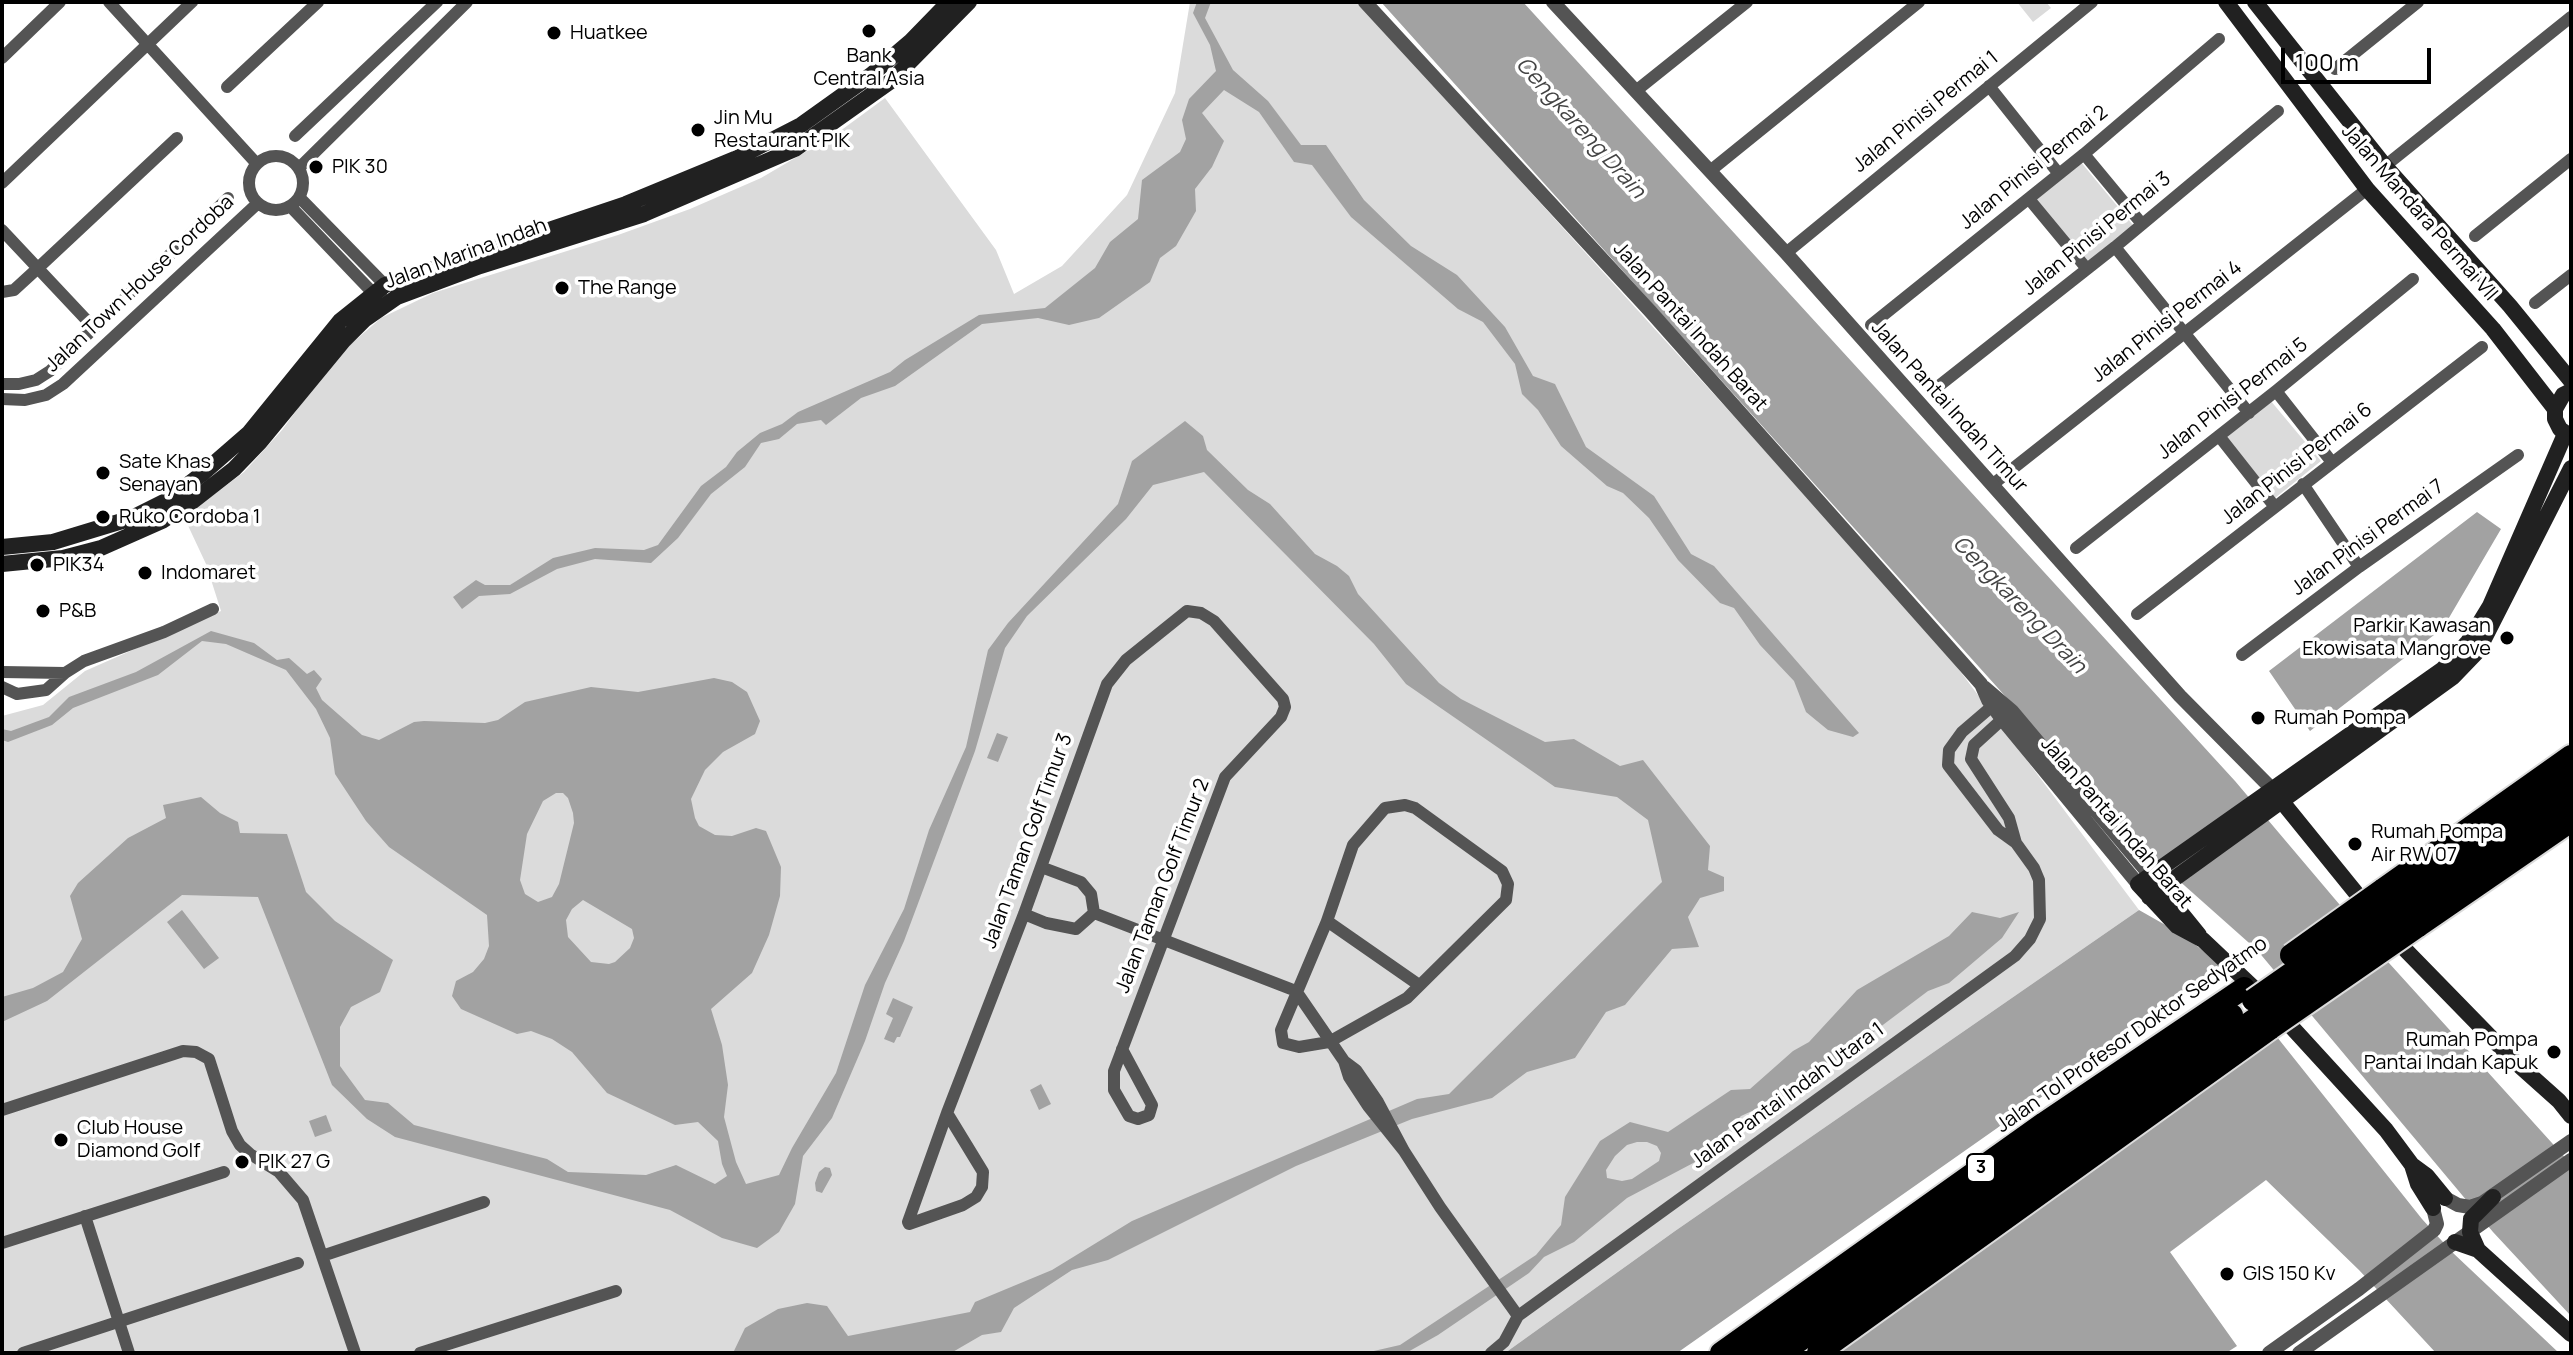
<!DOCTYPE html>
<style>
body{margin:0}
#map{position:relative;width:2573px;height:1355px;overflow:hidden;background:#fff;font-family:Manrope,sans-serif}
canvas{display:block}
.frame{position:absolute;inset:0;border:4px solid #000;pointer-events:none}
.scale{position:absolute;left:2281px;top:48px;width:150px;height:36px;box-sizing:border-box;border:4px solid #000;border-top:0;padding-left:10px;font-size:24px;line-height:28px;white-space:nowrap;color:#000;-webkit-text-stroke:6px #fff;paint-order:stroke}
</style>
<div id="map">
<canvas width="2573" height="1355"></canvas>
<div class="frame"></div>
<div class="scale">100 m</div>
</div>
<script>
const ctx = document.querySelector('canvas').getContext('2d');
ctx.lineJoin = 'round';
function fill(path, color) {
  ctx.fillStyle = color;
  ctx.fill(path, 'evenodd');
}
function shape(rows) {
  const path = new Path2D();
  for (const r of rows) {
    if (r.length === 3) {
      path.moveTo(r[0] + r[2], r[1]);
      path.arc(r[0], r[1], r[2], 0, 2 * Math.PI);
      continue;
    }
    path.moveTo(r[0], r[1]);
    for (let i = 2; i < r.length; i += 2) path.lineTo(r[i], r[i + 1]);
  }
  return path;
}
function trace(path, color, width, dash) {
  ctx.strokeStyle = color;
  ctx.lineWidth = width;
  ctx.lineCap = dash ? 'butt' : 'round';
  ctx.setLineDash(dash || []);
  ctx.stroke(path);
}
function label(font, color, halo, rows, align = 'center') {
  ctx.font = font + ' Manrope,sans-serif';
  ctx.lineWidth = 7;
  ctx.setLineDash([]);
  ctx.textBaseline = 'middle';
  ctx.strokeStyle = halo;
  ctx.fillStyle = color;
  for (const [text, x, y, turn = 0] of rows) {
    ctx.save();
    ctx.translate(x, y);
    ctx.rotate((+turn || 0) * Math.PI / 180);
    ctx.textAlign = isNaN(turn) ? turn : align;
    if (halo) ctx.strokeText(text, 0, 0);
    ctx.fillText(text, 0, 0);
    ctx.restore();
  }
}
fill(shape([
 [1190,2,1358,2,1936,639,2139,910,1675,1231,1505,1353,2,1353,2,716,43,705,85,671,221,611,206,564,184,517,244,472,282,430,335,358,381,318,433,293,618,235,690,209,761,178,836,134,885,98,996,250,1014,294,1062,266,1127,195,1175,93],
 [2017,2,2046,2,2051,8,2033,22],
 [2080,161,2133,225,2088,262,2034,198],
 [2270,400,2321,461,2275,498,2225,437]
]), '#dbdbdb');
fill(shape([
 [1197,2,1211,2,1205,18,1233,70,1268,101,1301,145,1326,145,1364,200,1411,246,1457,275,1505,327,1533,376,1555,384,1586,447,1654,496,1691,554,1714,566,1859,733,1853,737,1828,730,1806,712,1794,681,1760,645,1734,608,1720,603,1678,560,1649,518,1623,493,1607,486,1561,446,1538,410,1522,394,1515,364,1483,322,1458,309,1351,217,1312,165,1294,162,1259,112,1224,90,1202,113,1224,141,1212,167,1195,189,1196,211,1176,246,1160,258,1150,282,1099,318,1069,325,1038,318,982,324,895,386,861,398,826,425,821,420,797,424,779,439,761,443,745,467,711,494,678,538,651,563,595,559,557,569,510,594,479,596,462,609,453,597,476,580,485,585,510,585,553,558,595,548,644,550,658,545,701,486,726,467,737,452,760,433,782,424,798,412,890,372,905,360,979,315,1045,308,1095,268,1110,242,1138,219,1142,180,1180,152,1186,139,1182,120,1189,99,1216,71,1210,45,1193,13],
 [1381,2,1523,2,2235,781,2389,963,2571,1164,2571,1316,2493,1232,2257,950,2140,846],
 [1185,421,1203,436,1207,450,1248,490,1270,504,1315,554,1337,566,1349,576,1358,594,1439,683,1461,699,1545,742,1574,739,1620,766,1643,760,1710,846,1708,870,1724,877,1724,891,1700,898,1688,917,1699,947,1672,949,1625,1005,1606,1012,1575,1058,1527,1072,1492,1098,1412,1119,1296,1166,1108,1260,1072,1270,1014,1308,1001,1332,982,1335,951,1353,733,1353,745,1328,778,1309,807,1303,827,1306,848,1336,970,1312,975,1302,1052,1270,1132,1221,1417,1099,1449,1094,1662,882,1648,820,1617,797,1555,787,1406,684,1374,644,1204,472,1153,485,1126,519,1027,616,1005,648,975,751,904,941,885,983,865,1041,832,1118,803,1156,795,1204,779,1232,757,1248,722,1238,670,1210,395,1137,367,1119,332,1085,258,897,182,895,47,1001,2,1022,2,997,33,988,63,972,82,939,70,896,78,883,128,838,166,818,163,805,201,797,220,813,238,822,240,833,287,834,306,892,335,921,393,960,380,992,351,1007,340,1027,340,1066,365,1100,388,1103,414,1125,547,1159,568,1172,646,1175,676,1165,715,1184,727,1176,722,1164,718,1141,698,1122,675,1125,607,1093,572,1052,552,1039,531,1031,517,1034,461,1009,452,996,456,981,473,972,484,959,489,946,487,915,389,847,366,821,335,774,330,738,316,709,286,670,226,644,202,641,158,675,73,708,52,725,8,742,2,740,2,729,11,731,49,717,69,697,136,672,211,631,254,643,277,660,289,658,307,674,314,670,322,679,316,688,322,700,362,735,379,740,414,722,424,721,485,723,498,720,525,702,591,687,638,692,714,678,732,682,747,692,760,721,755,734,723,752,705,770,691,799,695,818,699,826,715,835,732,836,756,828,766,831,781,867,780,896,769,935,752,973,711,1009,722,1045,728,1085,724,1117,736,1162,746,1184,779,1175,792,1148,836,1073,865,985,904,909,929,830,966,747,988,650,1008,623,1118,504,1132,461],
 [556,793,563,793,568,798,573,813,574,823,559,884,552,897,538,902,525,894,520,880,527,834,543,801],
 [583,900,632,929,634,938,630,948,615,962,609,964,591,962,568,937,566,920,572,909],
 [2477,512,2501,529,2443,628,2310,731,2269,671],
 [997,733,1008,737,998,762,987,758],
 [182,910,219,958,204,969,167,922],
 [2139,910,2183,935,2225,968,1677,1353,1505,1353,1675,1231],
 [1972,912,2000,918,2019,912,2002,938,1949,983,1928,991,1819,1073,1794,1086,1783,1097,1741,1116,1697,1161,1627,1198,1574,1242,1544,1257,1529,1273,1438,1335,1406,1353,1365,1353,1400,1345,1536,1255,1561,1225,1565,1197,1600,1141,1630,1122,1668,1132,1731,1090,1750,1089,1793,1051,1809,1042,1857,990,1949,936],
 [1637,1142,1647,1142,1657,1146,1661,1153,1659,1161,1632,1179,1622,1181,1607,1178,1606,1170,1615,1156,1627,1145],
 [893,998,913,1007,900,1037,897,1037,894,1043,884,1039,893,1018,886,1014],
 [2273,1032,2422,1219,2452,1252,2559,1353,2436,1353,2359,1270,2266,1180,2170,1252,2237,1346,2226,1353,1822,1353],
 [1041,1084,1051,1104,1039,1110,1030,1090],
 [326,1115,332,1131,315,1137,309,1121],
 [825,1167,830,1168,832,1175,822,1193,816,1191,815,1183,819,1172]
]), '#a2a2a2');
const motorway = shape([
 [2382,890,2571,756],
 [2393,902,2571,777],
 [2405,914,2571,797],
 [2417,927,2571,821],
 [1721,1353,2044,1123,2244,988],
 [1752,1353,2232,1015],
 [1782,1353,2262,1014],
 [1818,1353,2271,1028]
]);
trace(motorway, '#dbdbdb', 26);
trace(shape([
 [109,2,257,164],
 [2,58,60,2],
 [2335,69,2418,2],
 [1989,86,2059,174],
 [227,87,318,2],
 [1637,90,1747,2],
 [295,136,437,2],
 [2084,154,2142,224],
 [276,183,27],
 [2385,166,2571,17],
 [299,168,467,2],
 [1710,171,1919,2],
 [2,183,192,2],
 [299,197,385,285],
 [2029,199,2087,269],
 [290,206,373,293,381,294],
 [2,230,94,328],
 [2475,236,2571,159],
 [2115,247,2249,413],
 [1786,253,2092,2],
 [2,292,14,290,38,268,177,138],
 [2535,303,2571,275],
 [1871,325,2084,154,2219,39],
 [2,384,19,384,36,380,50,371,228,198],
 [1940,385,2115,247,2278,111],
 [2276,391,2331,461],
 [2,399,25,400,46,395,63,384,258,203],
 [2219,436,2275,507],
 [2303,484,2359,567],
 [1992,485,2367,189],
 [2076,548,2276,391,2413,279],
 [2137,614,2482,347],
 [2242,655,2359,567,2518,455],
 [2,672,65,673],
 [2,687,17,694,46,690,65,673,84,661,164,632,213,609],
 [2008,714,1974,745,1971,759,2009,818,2016,843],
 [1405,805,1415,808,1502,871,1508,884,1506,900,1407,998,1329,1042,1299,1047,1283,1043,1281,1030,1327,921,1353,845,1385,808,1405,805],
 [1094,913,1296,991,1344,1061,1349,1077,1368,1106,1404,1151],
 [1024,914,1046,923,1076,929,1094,913,1091,894,1081,882,1041,867],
 [1327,921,1419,985],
 [1344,1061,1356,1070,1378,1102,1404,1151,1440,1207,1518,1316],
 [2,1110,183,1051,196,1052,209,1059,232,1131,240,1145,250,1154,279,1172,303,1200,355,1353],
 [947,1113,983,1172,982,1187,976,1197,963,1205,909,1224,908,1222,947,1113,1024,914,1107,684,1126,660,1187,611,1201,613,1214,621,1283,699,1285,707,1281,717,1225,777,1114,1071,1114,1090,1129,1116,1138,1119,1149,1115,1152,1105,1122,1049],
 [85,1216,129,1353],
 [2,1243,224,1172],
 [322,1256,484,1202],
 [23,1353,298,1263],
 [420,1353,616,1291],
 [1491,1353,1504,1342,1518,1316,2015,956,2030,939,2040,919,2039,880,2034,868,2016,843,1998,830,1948,765,1949,750,1962,732,1997,702]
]), '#545454', 12);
trace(shape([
 [1365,2,1650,311,1966,667,1981,684,1988,700,2002,719,2138,884],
 [1553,2,1786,253,2180,696,2272,789],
 [1984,687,2012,711,2149,874],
 [2445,1198,2458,1205,2470,1207,2482,1203,2571,1141],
 [2269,1353,2359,1289,2434,1230,2437,1224,2433,1208],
 [2299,1353,2571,1160]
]), '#545454', 14);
trace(shape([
 [2226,2,2367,189,2493,329,2555,409],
 [2255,2,2385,166,2510,306,2571,381],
 [2571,391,2563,395,2555,409,2555,419,2560,429,2571,437],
 [2,547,53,542,132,518,168,500,203,473,249,433,340,321,385,285,626,204,735,159,801,125,871,75,911,41,949,2],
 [2,564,63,558,101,548,162,521,193,501,234,469,260,442,344,340,364,320,397,297,480,266,644,214,795,149,891,81,969,2],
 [2275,793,2369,909],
 [2156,882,2199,935],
 [2149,897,2453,677,2478,651,2571,468],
 [2389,933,2512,1059,2559,1101,2571,1116],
 [2258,992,2203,940,2177,926,2138,884,2443,669,2468,642,2490,606,2565,434],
 [2277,1011,2386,1130,2412,1165,2418,1184,2433,1208],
 [2412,1165,2427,1176,2445,1198],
 [2455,1242,2478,1250,2571,1334],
 [2478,1250,2470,1232,2471,1219,2493,1197]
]), '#212121', 16);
trace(motorway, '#000', 22);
const motorwayBridge = shape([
 [2291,955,2382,890],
 [2253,1000,2393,902],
 [2262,1014,2405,914],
 [2271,1028,2417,927]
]);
trace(motorwayBridge, '#dbdbdb', 26, []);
trace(motorwayBridge, '#000', 22);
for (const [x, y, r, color] of [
 [869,31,8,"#000"],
 [554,33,8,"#000"],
 [698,130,8,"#000"],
 [316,167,8,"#000"],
 [562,288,8,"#000"],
 [103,473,8,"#000"],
 [103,517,8,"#000"],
 [37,565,8,"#000"],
 [145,573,8,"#000"],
 [43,611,8,"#000"],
 [2507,638,8,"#000"],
 [2258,718,8,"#000"],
 [2355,844,8,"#000"],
 [2554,1052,8,"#000"],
 [61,1140,8,"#000"],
 [242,1162,8,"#000"],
 [2227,1274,8,"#000"]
]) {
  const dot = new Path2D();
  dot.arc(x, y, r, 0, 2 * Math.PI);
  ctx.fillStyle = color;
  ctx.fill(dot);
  trace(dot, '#fff', 3);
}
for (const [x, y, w] of [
 [1981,1168,28]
]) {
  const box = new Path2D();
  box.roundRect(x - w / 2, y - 14, w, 28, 6);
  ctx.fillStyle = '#fff';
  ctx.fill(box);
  trace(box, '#000', 2);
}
label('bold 18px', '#000', null, [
 ["3",1981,1168]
]);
label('20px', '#000', '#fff', [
 ["Huatkee",570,33],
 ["Bank",869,56,"center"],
 ["Central Asia",869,79,"center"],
 ["Jin Mu",714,118],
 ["Restaurant PIK",714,141],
 ["PIK 30",332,167],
 ["The Range",578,288],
 ["Sate Khas",119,462],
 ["Senayan",119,485],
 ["Ruko Cordoba 1",119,517],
 ["PIK34",53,565],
 ["Indomaret",161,573],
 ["P&B",59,611],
 ["Parkir Kawasan",2491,626,"right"],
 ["Ekowisata Mangrove",2491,649,"right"],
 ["Rumah Pompa",2274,718],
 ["Rumah Pompa",2371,832],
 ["Air RW 07",2371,855],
 ["Rumah Pompa",2538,1040,"right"],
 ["Pantai Indah Kapuk",2538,1063,"right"],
 ["Club House",77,1128],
 ["Diamond Golf",77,1151],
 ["PIK 27 G",258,1162],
 ["GIS 150 Kv",2243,1274]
], 'left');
label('20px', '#000', '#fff', [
 ["Jalan Pinisi Permai 1",1926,112,-39],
 ["Jalan Pinisi Permai 2",2034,168,-39],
 ["Jalan Mandara Permai VII",2419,213,49],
 ["Jalan Pinisi Permai 3",2097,234,-39],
 ["Jalan Marina Indah",466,254,-20],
 ["Jalan Town House Cordoba",140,284,-43],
 ["Jalan Pinisi Permai 4",2167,322,-38],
 ["Jalan Pantai Indah Barat",1690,327,48],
 ["Jalan Pinisi Permai 5",2233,399,-38],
 ["Jalan Pantai Indah Timur",1949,407,48],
 ["Jalan Pinisi Permai 6",2297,464,-38],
 ["Jalan Pinisi Permai 7",2368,538,-36],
 ["Jalan Pantai Indah Barat",2116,823,49],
 ["Jalan Taman Golf Timur 3",1028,841,-70],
 ["Jalan Taman Golf Timur 2",1163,886,-69],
 ["Jalan Tol Profesor Doktor Sedyatmo",2132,1035,-35],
 ["Jalan Pantai Indah Utara 1",1788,1096,-36]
]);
label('italic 22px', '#434343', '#fff', [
 ["Cengkareng Drain",1580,128,48],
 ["Cengkareng Drain",2019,605,46]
]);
</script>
